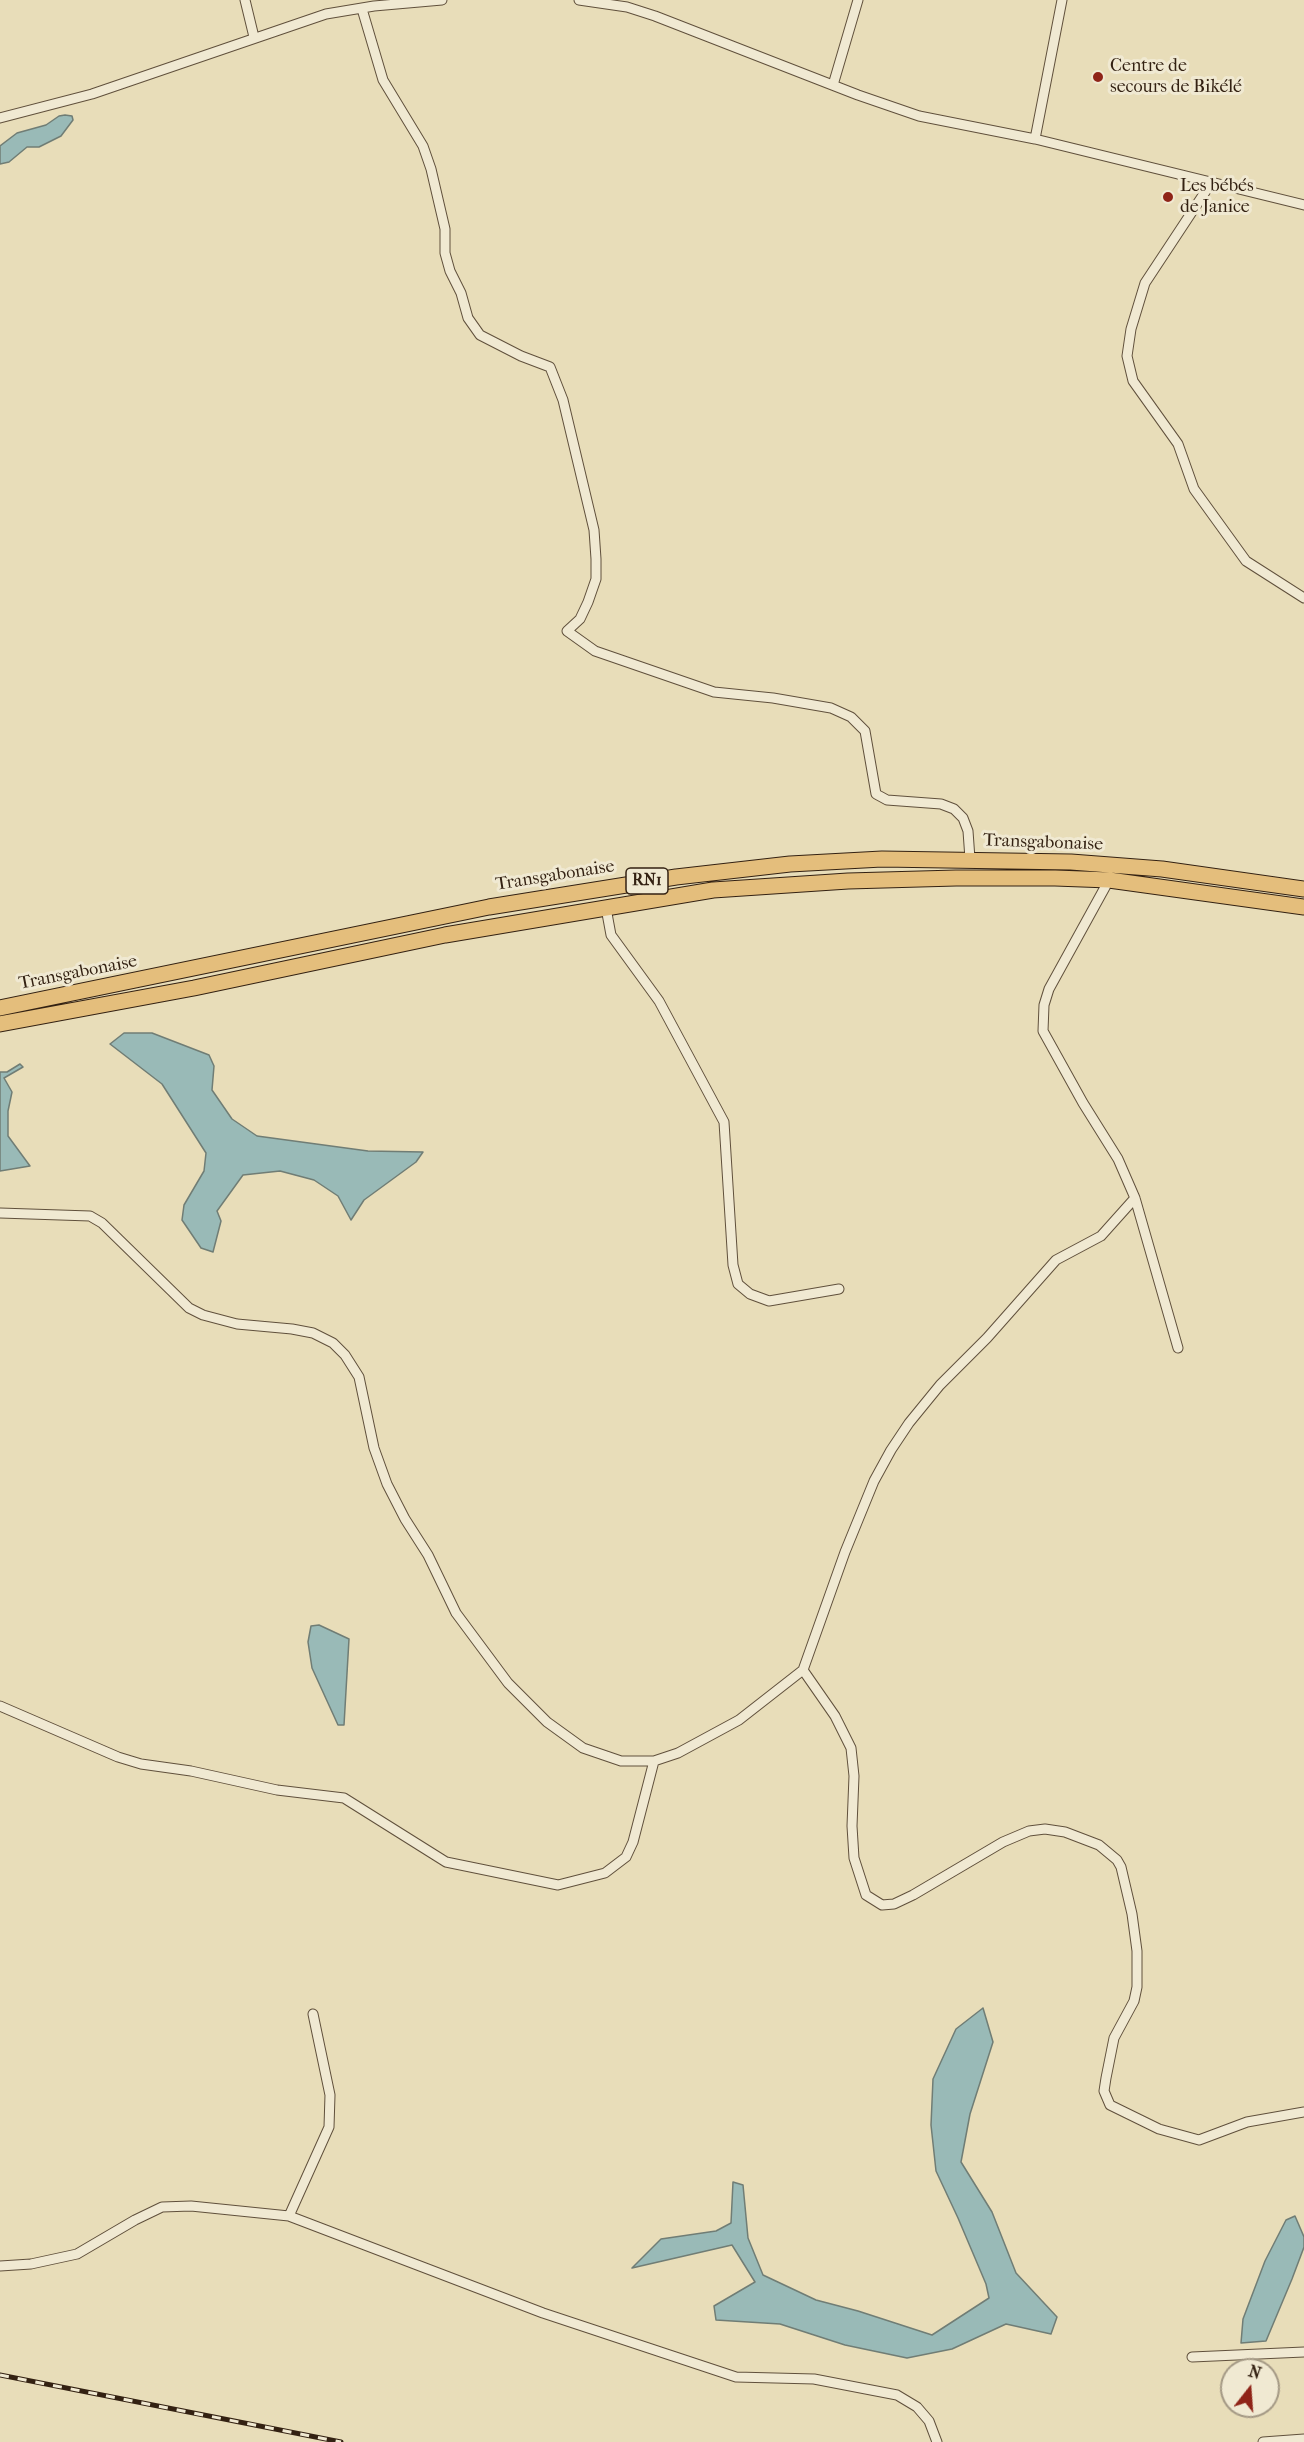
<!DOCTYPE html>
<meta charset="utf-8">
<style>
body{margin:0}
#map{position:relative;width:1304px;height:2442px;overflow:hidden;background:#e8ddb9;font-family:"IM FELL French Canon",serif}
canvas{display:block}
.north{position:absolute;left:1220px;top:2358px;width:60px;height:60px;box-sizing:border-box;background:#f0e9d2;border:2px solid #a49985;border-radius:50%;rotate:17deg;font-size:16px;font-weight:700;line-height:24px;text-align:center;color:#332112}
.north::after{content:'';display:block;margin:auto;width:21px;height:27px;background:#8f2418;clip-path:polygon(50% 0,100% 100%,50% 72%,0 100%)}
</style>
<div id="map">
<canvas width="1304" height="2442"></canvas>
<div class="north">N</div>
</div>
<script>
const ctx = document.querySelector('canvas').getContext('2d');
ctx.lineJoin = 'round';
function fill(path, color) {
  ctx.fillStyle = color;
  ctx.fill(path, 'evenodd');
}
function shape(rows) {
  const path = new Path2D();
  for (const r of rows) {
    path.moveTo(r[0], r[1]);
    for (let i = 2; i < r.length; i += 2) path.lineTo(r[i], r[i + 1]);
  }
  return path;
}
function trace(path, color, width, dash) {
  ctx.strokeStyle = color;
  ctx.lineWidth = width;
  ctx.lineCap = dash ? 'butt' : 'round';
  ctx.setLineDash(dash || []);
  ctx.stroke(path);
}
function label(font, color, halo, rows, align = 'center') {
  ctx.font = font + ' "IM FELL French Canon",serif';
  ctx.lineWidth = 6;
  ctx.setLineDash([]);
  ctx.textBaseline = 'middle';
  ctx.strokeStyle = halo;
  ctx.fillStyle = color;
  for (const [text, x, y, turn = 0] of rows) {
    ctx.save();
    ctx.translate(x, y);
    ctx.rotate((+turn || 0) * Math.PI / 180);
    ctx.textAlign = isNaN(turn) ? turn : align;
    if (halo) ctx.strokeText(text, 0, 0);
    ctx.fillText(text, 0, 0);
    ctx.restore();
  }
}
const water = shape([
 [65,115,72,116,73,120,61,136,39,147,27,147,9,162,0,164,0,146,17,133,46,125,59,116,65,115],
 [124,1033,152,1033,209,1055,214,1066,212,1090,232,1119,257,1136,368,1151,423,1152,416,1162,364,1200,351,1220,338,1196,314,1180,280,1171,243,1175,217,1211,221,1221,213,1252,201,1248,182,1220,184,1205,204,1171,206,1153,162,1084,110,1044,124,1033],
 [20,1064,23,1067,4,1078,12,1092,8,1111,8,1136,30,1166,0,1171,0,1072,7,1072,20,1064],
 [319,1625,349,1639,344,1725,338,1725,312,1668,308,1642,311,1626,319,1625],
 [983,2008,993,2042,970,2114,961,2162,992,2212,1016,2273,1057,2317,1051,2334,1006,2324,952,2349,907,2358,845,2345,780,2324,716,2320,714,2306,755,2282,732,2245,632,2268,661,2239,716,2231,731,2223,733,2182,743,2185,748,2238,763,2275,816,2300,858,2311,932,2335,989,2298,986,2284,958,2218,936,2171,931,2125,933,2079,956,2029,983,2008],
 [1295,2216,1304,2237,1304,2247,1292,2279,1266,2341,1241,2343,1243,2319,1265,2261,1286,2220,1295,2216]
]);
fill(water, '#99bab7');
trace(water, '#707d75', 1.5);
const minor = shape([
 [245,0,254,37],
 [579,0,627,7,655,16,858,95,919,116,1035,139,1304,205],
 [362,9,383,80,423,146,431,169,445,229,445,253,450,271,461,293,468,318,480,335,521,356,550,367,563,400,594,530,596,559,596,579,588,602,580,619,567,631,595,651,714,692,773,698,831,708,851,717,865,731,876,794,887,800,941,804,954,809,963,818,968,831,970,859],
 [833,85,858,0],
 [0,118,92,94,326,14,374,6,442,0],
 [1035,139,1062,0],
 [1211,183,1145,283,1131,329,1127,356,1133,381,1178,444,1194,489,1246,561,1304,598],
 [1109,880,1049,989,1044,1005,1043,1031,1083,1103,1118,1159,1135,1198,1101,1236,1056,1260,987,1338,940,1385,909,1423,891,1450,874,1481,845,1552,803,1670,835,1716,851,1748,854,1776,852,1826,854,1858,866,1895,882,1905,894,1904,913,1895,1003,1842,1029,1831,1045,1829,1065,1832,1099,1845,1117,1860,1121,1867,1132,1914,1137,1951,1137,1987,1134,2001,1114,2038,1106,2078,1104,2091,1110,2105,1159,2129,1199,2140,1247,2122,1304,2112],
 [606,908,611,935,659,1001,724,1122,733,1265,738,1284,750,1294,769,1301,839,1289],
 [1135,1198,1178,1348],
 [0,1213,90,1216,102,1223,189,1308,203,1315,237,1324,292,1329,313,1333,333,1343,345,1355,359,1377,374,1448,387,1484,405,1519,428,1555,456,1613,508,1683,547,1722,583,1748,621,1761,654,1761,678,1753,739,1720,803,1670],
 [0,1706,118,1757,141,1764,191,1771,277,1790,344,1798,446,1862,558,1885,605,1873,626,1857,633,1842,654,1761],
 [289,2216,329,2127,330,2095,313,2014],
 [0,2266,31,2264,77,2254,135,2220,162,2207,191,2206,289,2216,543,2313,736,2377,814,2379,897,2395,917,2407,929,2421,937,2442],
 [1192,2357,1304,2352],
 [1263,2442,1304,2439]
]);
const highway = shape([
 [0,1008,489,907,676,877,790,864,882,859,1071,862,1162,869,1304,889],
 [0,1024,194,988,445,935,713,890,848,881,956,878,1055,878,1109,880,1304,907]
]);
trace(minor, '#60503c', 11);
trace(highway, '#332112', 17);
trace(minor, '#f0e9d2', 9);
trace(highway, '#e4be7c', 15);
const rail = shape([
 [0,2375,341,2442]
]);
trace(rail, '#332112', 5);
trace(rail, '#f0e9d2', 3, [9]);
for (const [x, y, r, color] of [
 [1098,77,6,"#8f2418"],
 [1168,197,6,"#8f2418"]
]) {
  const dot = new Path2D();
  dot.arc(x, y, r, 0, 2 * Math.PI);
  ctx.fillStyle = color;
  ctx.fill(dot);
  trace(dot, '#f0e9d2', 2);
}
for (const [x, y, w] of [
 [647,881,42]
]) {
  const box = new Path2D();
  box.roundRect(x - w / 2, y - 13, w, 26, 4.5);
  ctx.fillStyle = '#f0e9d2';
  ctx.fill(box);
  trace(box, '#332112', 1.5);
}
label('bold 16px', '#332112', null, [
 ["RN1",647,881]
]);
label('18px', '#332112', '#f0e9d2', [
 ["Centre de",1110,67],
 ["secours de Bikélé",1110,88],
 ["Les bébés",1180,187],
 ["de Janice",1180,208]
], 'left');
label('18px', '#332112', '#f0e9d2', [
 ["Transgabonaise",1043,843,2],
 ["Transgabonaise",555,876,-9],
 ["Transgabonaise",78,973,-11]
]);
</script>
